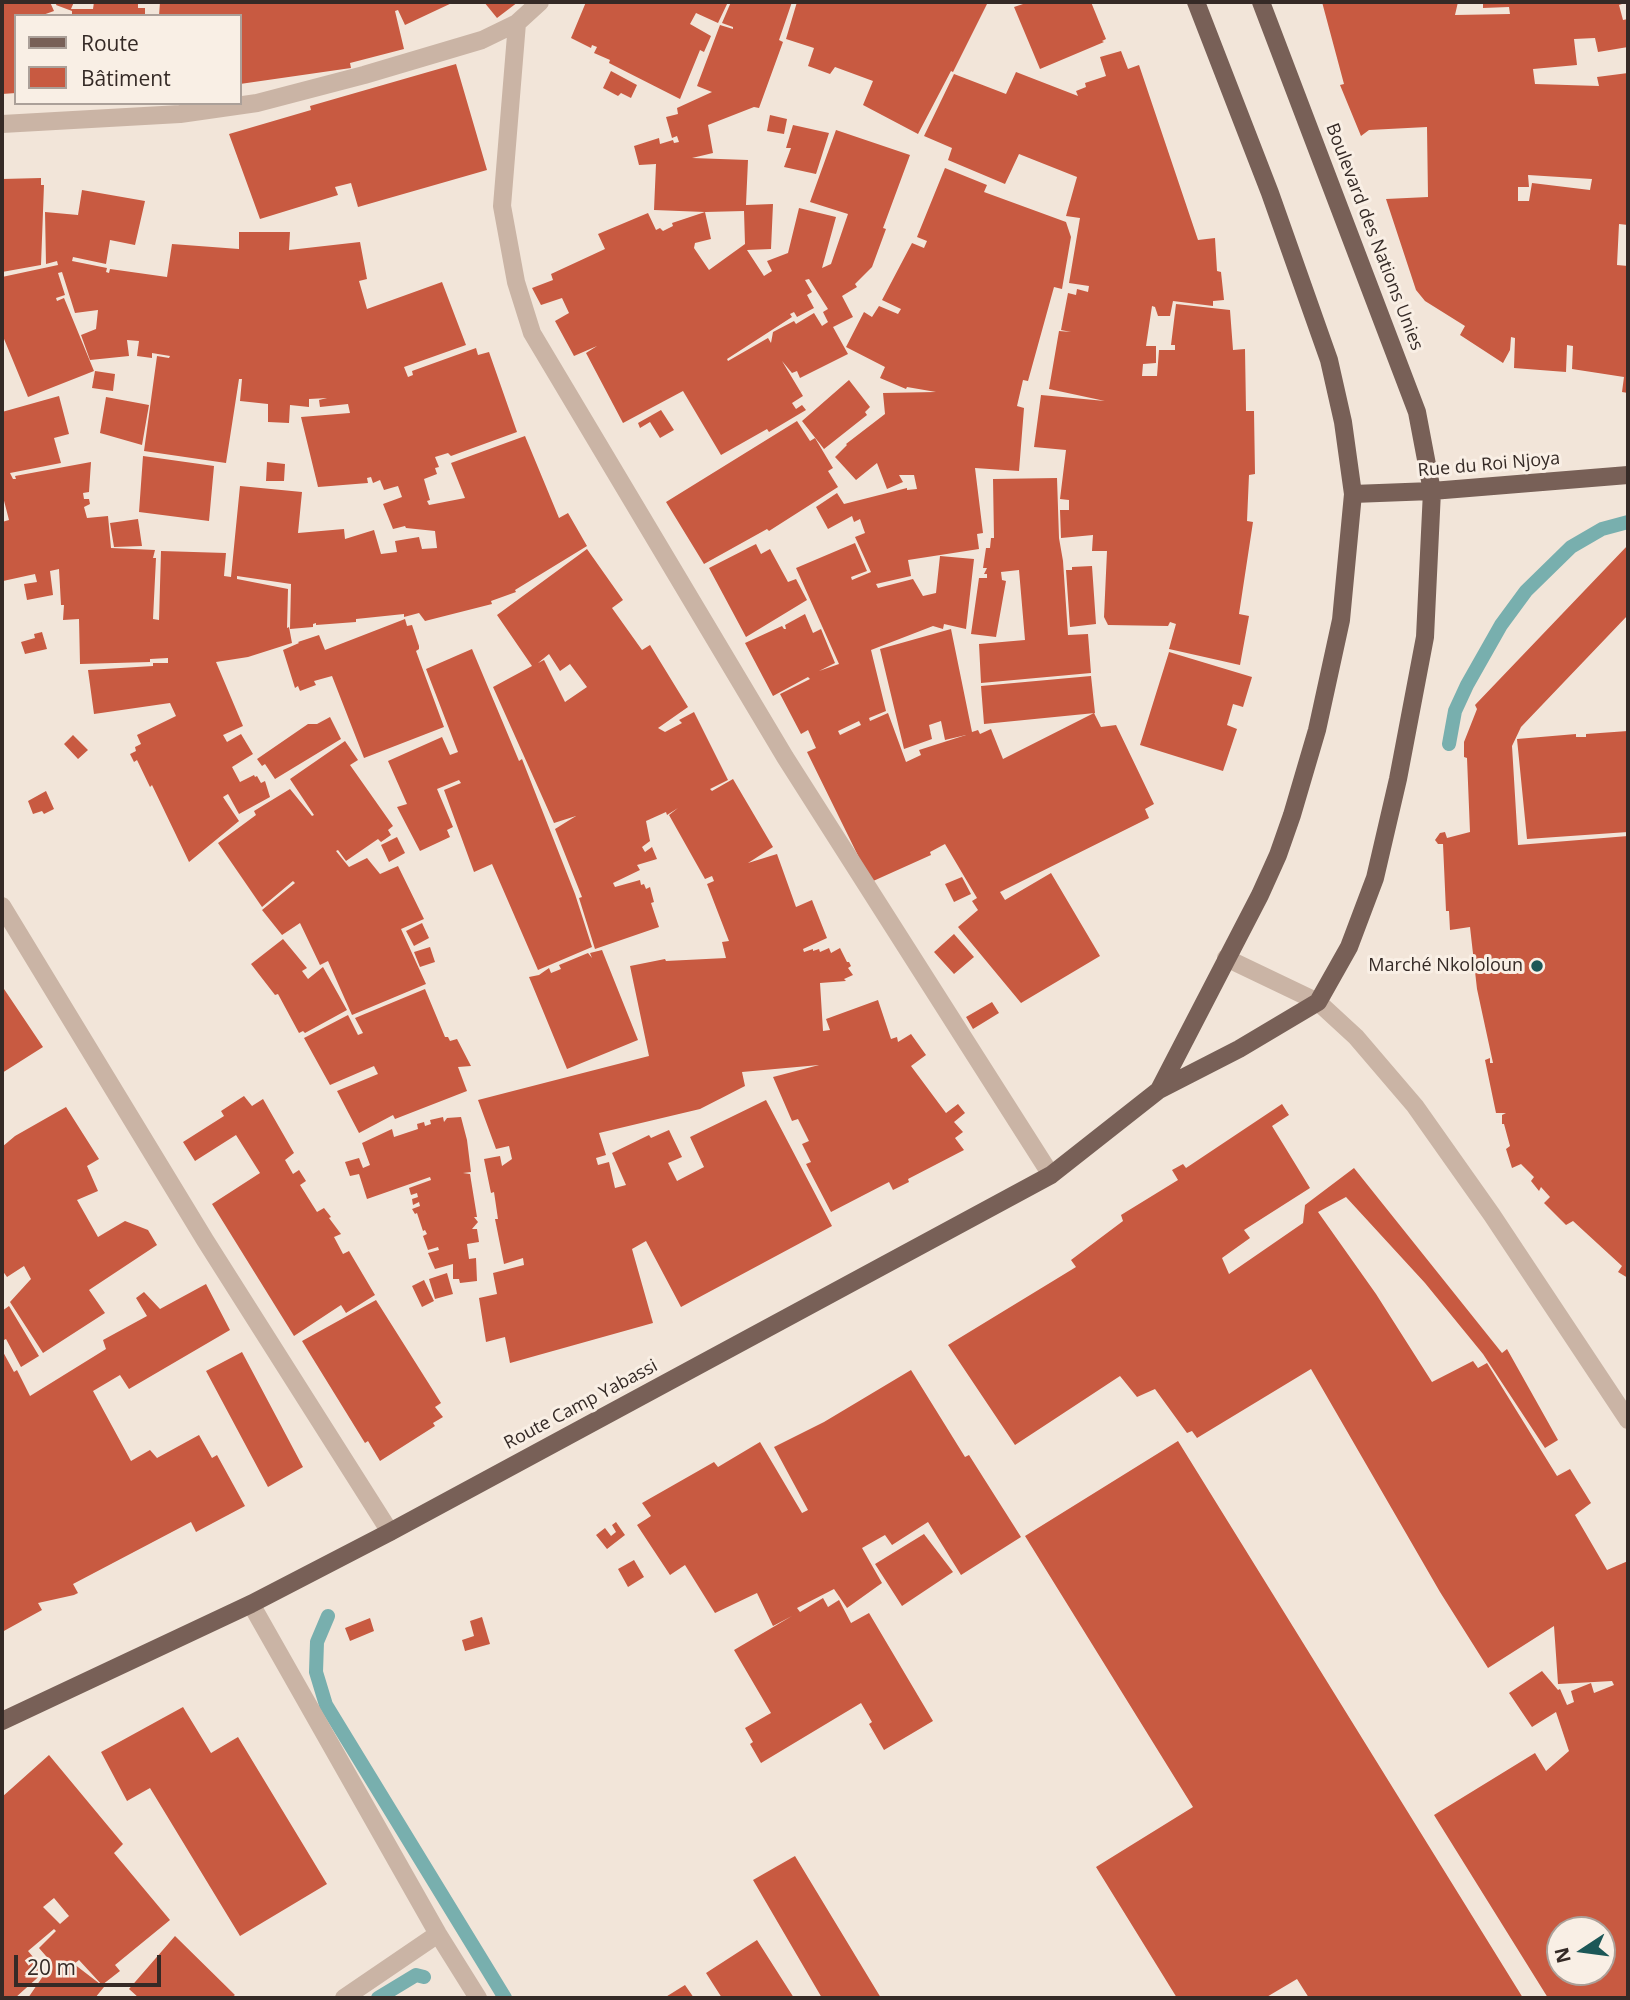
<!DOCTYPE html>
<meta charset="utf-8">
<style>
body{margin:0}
#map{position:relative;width:1630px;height:2000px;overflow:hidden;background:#f2e5d9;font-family:"Open Sans",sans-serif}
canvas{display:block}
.frame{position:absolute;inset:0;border:4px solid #352a26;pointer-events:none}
.legend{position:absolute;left:14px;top:14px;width:228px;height:91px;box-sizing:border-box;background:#f9efe5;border:2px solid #aba099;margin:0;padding:9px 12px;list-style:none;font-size:21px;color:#352a26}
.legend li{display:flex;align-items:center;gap:14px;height:35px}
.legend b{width:35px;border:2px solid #aba099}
.north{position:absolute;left:1546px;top:1916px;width:70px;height:70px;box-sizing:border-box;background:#f9efe5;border:2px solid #aba099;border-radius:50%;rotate:257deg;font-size:19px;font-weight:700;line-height:28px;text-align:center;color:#352a26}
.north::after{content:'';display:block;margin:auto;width:24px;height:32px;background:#1c5757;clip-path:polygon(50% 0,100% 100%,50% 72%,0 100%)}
.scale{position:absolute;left:14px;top:1955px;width:147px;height:32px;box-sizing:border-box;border:4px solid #352a26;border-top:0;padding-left:9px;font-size:21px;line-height:24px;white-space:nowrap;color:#352a26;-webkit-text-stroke:5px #f9efe5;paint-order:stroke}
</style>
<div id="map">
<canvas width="1630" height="2000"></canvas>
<div class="frame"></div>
<ul class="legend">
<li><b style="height:9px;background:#786057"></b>Route</li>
<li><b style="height:19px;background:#c85a41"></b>Bâtiment</li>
</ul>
<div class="north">N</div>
<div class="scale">20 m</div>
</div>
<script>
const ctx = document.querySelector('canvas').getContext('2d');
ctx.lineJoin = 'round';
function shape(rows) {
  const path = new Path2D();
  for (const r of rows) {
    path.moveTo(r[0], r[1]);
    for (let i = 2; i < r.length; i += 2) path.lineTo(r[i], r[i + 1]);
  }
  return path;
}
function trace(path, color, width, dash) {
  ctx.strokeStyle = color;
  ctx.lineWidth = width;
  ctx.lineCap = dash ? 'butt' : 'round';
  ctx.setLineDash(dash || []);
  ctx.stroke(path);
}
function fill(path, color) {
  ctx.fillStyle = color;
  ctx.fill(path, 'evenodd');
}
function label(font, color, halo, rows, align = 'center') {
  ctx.font = font + ' "Open Sans",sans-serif';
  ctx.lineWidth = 6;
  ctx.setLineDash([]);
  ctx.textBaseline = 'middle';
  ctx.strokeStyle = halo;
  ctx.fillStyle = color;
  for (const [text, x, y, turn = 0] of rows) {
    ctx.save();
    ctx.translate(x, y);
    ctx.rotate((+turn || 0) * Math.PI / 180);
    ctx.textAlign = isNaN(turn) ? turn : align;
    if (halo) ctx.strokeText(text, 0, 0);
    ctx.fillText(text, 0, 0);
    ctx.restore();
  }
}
trace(shape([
 [1449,744,1455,711,1467,685,1501,625,1526,591,1571,547,1602,529,1628,522],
 [328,1616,317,1642,316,1672,326,1705,505,1998],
 [378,1998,416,1975,424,1977]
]), '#78afae', 14);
fill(shape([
 [2,2,50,2,54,11,40,16,16,16,16,93,2,94],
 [57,2,74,2,71,9,93,9,94,2,138,2,138,8,145,8,145,16,72,16,72,11,56,5],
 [160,2,454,2,405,25,398,10,395,11,404,49,350,63,351,68,240,84,240,16,159,16],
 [484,2,518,2,497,18],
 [586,2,728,2,718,23,696,13,690,24,711,36,704,52,700,50,680,99,609,63,610,60,594,53,597,47,592,45,591,48,571,38],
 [731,2,792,2,779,40,783,42,759,108,754,107,708,125,713,153,692,158,748,160,746,205,773,204,771,249,747,250,764,276,772,271,767,261,788,253,799,208,836,217,822,268,831,264,848,214,810,202,836,130,910,155,883,228,886,229,872,267,855,284,857,287,842,296,853,317,833,327,848,354,800,378,797,371,792,373,782,361,803,396,792,403,796,409,802,405,806,410,769,432,767,429,721,455,683,391,623,423,586,353,597,346,574,356,555,321,569,313,562,298,541,305,532,288,553,280,551,274,605,249,598,234,648,213,656,230,660,228,663,231,673,226,672,223,705,212,711,239,695,243,694,248,709,270,745,244,744,211,705,212,654,210,656,164,639,165,634,146,659,138,660,144,673,140,674,143,679,142,677,136,672,138,666,117,678,114,677,108,712,92,697,86,720,25,733,29,733,27,722,23],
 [809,279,828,309,823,312,828,322,822,326,814,313,796,324,794,321,773,332,771,343,768,338,728,361,727,359,792,317,790,314,794,312,797,317,814,308,807,295,812,292,805,280],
 [797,2,988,2,953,72,951,71,918,134,863,105,873,81,835,67,830,74,808,66,814,48,786,39],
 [1029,2,1091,2,1106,39,1102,41,1104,42,1040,69,1014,7],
 [1322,2,1458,2,1455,15,1510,14,1509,7,1483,8,1483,2,1628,2,1619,5,1623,20,1628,19,1628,47,1598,52,1595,38,1574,39,1577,65,1533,69,1535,84,1599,86,1597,77,1628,73,1628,225,1619,224,1617,265,1628,266,1628,393,1622,392,1624,377,1572,369,1573,346,1567,345,1566,372,1514,368,1515,338,1511,337,1510,350,1503,363,1460,335,1465,326,1425,301,1416,290,1386,199,1428,197,1427,127,1369,130,1361,136,1340,85,1344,84],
 [1528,175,1592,179,1590,190,1532,183,1529,201,1518,201,1518,187,1529,187],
 [1121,51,1128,69,1139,65,1198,240,1215,238,1217,271,1221,272,1224,300,1213,301,1213,306,1173,301,1170,316,1158,316,1155,307,1152,306,1146,346,1156,346,1156,363,1143,364,1142,376,1157,376,1159,350,1175,350,1175,345,1171,345,1176,304,1230,310,1233,350,1245,349,1246,411,1254,411,1255,474,1249,475,1247,521,1253,522,1239,614,1249,616,1240,665,1169,649,1176,624,1170,622,1168,626,1108,625,1104,617,1107,551,1092,551,1093,535,1061,538,1060,510,1069,510,1069,500,1060,499,1066,450,1034,447,1041,395,1105,401,1049,389,1059,331,1071,332,1061,330,1068,293,1076,295,1077,289,1088,292,1089,286,1069,283,1080,218,1066,216,1077,177,1019,154,1005,184,948,160,952,148,924,136,954,74,1006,94,1016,72,1078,96,1076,91,1086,87,1085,83,1106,76,1100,57],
 [456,64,487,170,358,207,351,183,335,187,338,195,260,219,229,134,311,110,310,106],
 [611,71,637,85,631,98,621,93,618,96,603,88],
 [770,115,787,119,784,134,767,131],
 [793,125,829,133,816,174,784,167,791,148,786,148],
 [945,168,987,185,984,192,1066,222,1071,237,1062,289,1054,287,1028,381,1023,380,1017,406,1024,408,1019,471,975,468,983,533,977,534,979,549,908,560,911,576,876,584,878,588,913,579,923,596,936,593,940,556,974,559,966,629,944,624,943,629,933,626,871,650,886,711,869,718,870,721,888,713,906,762,921,755,919,750,966,735,945,740,941,721,929,725,932,739,904,749,880,649,951,629,972,732,978,730,980,734,991,729,1003,759,1094,713,1101,727,1116,725,1154,804,1145,809,1149,818,1000,892,1005,900,1051,873,1100,956,1021,1003,958,927,978,910,972,901,977,898,945,844,930,852,931,855,871,882,807,752,816,748,808,730,801,734,780,694,810,679,808,677,773,696,745,643,782,626,784,629,786,629,785,625,805,614,813,633,821,629,835,663,819,671,839,664,796,568,855,543,867,571,851,577,852,580,871,572,855,537,865,533,860,519,854,522,852,516,828,529,816,507,837,493,844,504,907,488,907,490,917,489,914,475,899,475,903,482,887,489,877,463,856,480,835,457,847,445,846,444,885,414,883,393,936,392,907,387,906,389,880,378,885,367,846,347,864,312,872,317,879,306,898,314,901,309,882,300,912,243,924,248,927,241,917,237],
 [859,721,861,725,840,735,838,731],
 [41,178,41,185,44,185,41,265,2,272,2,179],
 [82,190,145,201,135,245,110,240,106,264,73,257,72,261,107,268,106,272,109,273,110,269,167,277,172,244,239,249,239,232,290,232,289,250,360,242,367,279,359,281,367,309,442,282,466,345,404,367,408,377,413,375,412,371,476,348,478,355,489,352,517,432,451,456,448,453,435,457,439,467,435,468,437,474,424,479,430,500,427,501,429,505,465,498,451,463,525,436,559,518,568,513,587,546,515,590,516,592,491,601,492,604,425,621,419,613,404,617,404,614,356,619,356,622,316,625,316,623,313,624,313,627,290,629,291,584,237,576,237,579,288,589,287,628,289,627,292,643,248,657,216,662,243,726,223,735,227,742,241,734,253,754,232,767,240,782,254,775,255,777,257,776,261,783,265,781,270,797,239,814,228,794,223,797,239,821,189,862,152,785,150,787,137,760,134,762,130,754,136,751,135,747,141,744,137,735,176,716,170,703,94,714,88,670,153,666,153,663,168,663,168,658,150,659,150,662,80,664,79,619,63,620,64,605,61,605,59,569,50,571,53,595,27,600,24,584,37,582,35,574,3,581,2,522,9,520,2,493,2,412,59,396,69,434,54,438,61,463,10,473,13,479,16,479,15,476,91,462,89,492,83,493,84,499,89,499,90,504,84,507,87,518,108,516,111,548,155,550,153,558,156,558,153,619,159,620,161,551,226,553,224,576,231,577,240,486,302,492,298,533,344,529,345,539,374,530,381,554,397,552,395,541,419,537,422,549,437,548,435,531,406,528,405,526,393,529,383,504,402,497,398,486,384,490,380,480,373,483,371,477,367,478,368,483,318,487,301,417,350,413,348,404,320,407,319,400,327,398,309,399,309,407,290,405,289,423,268,422,268,404,240,401,242,379,239,379,226,463,144,451,157,356,169,358,170,356,152,353,152,358,137,356,139,341,127,340,129,356,90,360,81,335,96,329,98,310,75,313,62,272,58,273,65,295,56,298,57,301,64,298,94,371,28,397,2,334,2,277,58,265,57,261,46,264,45,212,78,215],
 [95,371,115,374,113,391,92,388],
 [849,380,870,407,865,412,867,415,824,449,802,421],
 [106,397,149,405,142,445,100,433],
 [661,410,674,430,660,438,650,422,640,428,638,423],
 [797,421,810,441,815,438,833,468,828,471,838,487,769,531,767,529,704,564,666,502],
 [143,456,214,466,209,521,139,512],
 [267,462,285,464,284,481,266,481],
 [1057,478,1059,538,1063,561,1068,635,1088,634,1091,673,981,683,979,644,1025,640,1019,570,1001,572,1002,580,1006,581,996,637,971,634,979,578,987,578,987,574,984,574,987,568,983,568,986,548,990,548,991,538,994,538,993,479],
 [138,519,142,546,114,547,110,523],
 [756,544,761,554,770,549,788,582,796,579,807,600,746,637,709,568],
 [1628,545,1628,615,1521,727,1512,746,1518,845,1628,836,1628,1278,1618,1272,1622,1266,1573,1221,1566,1225,1544,1203,1550,1197,1541,1187,1539,1191,1531,1181,1534,1177,1521,1164,1512,1168,1506,1149,1510,1146,1504,1124,1502,1124,1502,1115,1506,1113,1496,1113,1485,1060,1490,1058,1490,1063,1493,1063,1477,989,1470,927,1450,930,1449,911,1446,911,1443,844,1438,844,1435,840,1440,833,1445,832,1447,838,1470,832,1467,758,1464,757,1464,742,1477,709,1475,705],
 [587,549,623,600,612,608,642,650,650,645,688,707,658,728,665,732,682,723,679,720,694,712,728,780,710,789,712,791,733,779,773,847,748,863,777,854,796,907,812,900,827,938,803,949,804,952,813,949,813,951,819,949,820,952,829,948,831,953,840,948,847,962,849,962,851,966,848,968,853,975,844,979,846,981,820,983,823,1031,830,1030,826,1019,878,1000,891,1039,897,1037,898,1042,911,1034,926,1055,911,1066,946,1113,958,1104,965,1113,954,1122,963,1132,955,1138,964,1150,908,1179,909,1182,893,1190,889,1182,831,1212,806,1164,811,1162,802,1144,809,1141,798,1119,792,1121,773,1077,819,1065,742,1072,745,1086,700,1109,599,1133,606,1155,596,1158,598,1165,609,1162,615,1188,626,1185,612,1153,649,1135,651,1138,669,1130,682,1157,668,1163,677,1181,704,1167,690,1137,766,1100,832,1226,681,1307,646,1241,632,1249,653,1323,510,1363,505,1337,486,1342,479,1298,497,1294,493,1273,524,1265,523,1258,504,1264,495,1219,498,1219,494,1192,491,1193,484,1159,500,1156,502,1166,512,1159,509,1146,496,1149,478,1100,649,1056,630,966,665,959,666,961,726,958,722,942,729,941,707,884,714,881,712,876,705,879,669,815,678,808,667,815,666,812,646,821,650,841,642,847,645,852,652,847,657,859,637,865,640,870,613,883,615,887,640,880,641,885,644,884,646,889,650,887,654,902,651,903,659,927,595,949,579,898,582,897,555,829,576,816,554,823,493,687,532,666,497,615],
 [549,654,560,671,570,664,587,687,565,702,544,660,538,663],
 [1092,566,1096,624,1070,627,1066,570,1072,570,1072,567],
 [405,619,407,626,412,625,419,646,419,649,416,651,444,727,364,758,332,676,314,681,316,685,300,691,298,686,295,688,283,650,299,643,298,642,319,635,325,650],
 [42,632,47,649,25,654,21,642,35,638,34,634],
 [472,649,519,761,522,759,575,894,592,947,538,970,492,864,474,872,444,790,461,783,459,780,437,789,453,827,447,830,450,837,420,851,397,807,407,804,388,761,442,737,450,755,458,752,426,669],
 [1169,652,1252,677,1243,707,1233,704,1227,725,1237,729,1223,771,1140,745],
 [1091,676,1095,713,984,724,981,686],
 [330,717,341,739,275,779,265,764,262,766,257,759,308,724,317,724],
 [1628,731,1628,832,1527,839,1517,739,1576,734,1576,737,1586,737,1586,734],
 [73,735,88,750,78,759,64,744],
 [345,741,358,760,350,765,393,826,388,830,391,835,381,842,378,839,346,861,338,850,336,851,349,867,367,858,380,874,398,866,424,919,401,929,426,984,352,1015,328,961,320,965,300,923,282,935,262,910,295,883,293,881,262,907,218,843,256,815,254,811,290,789,312,816,314,815,290,779],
 [46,791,54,809,44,814,42,811,33,814,28,801],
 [397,837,405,853,389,862,381,845],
 [962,877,971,894,954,902,945,884],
 [422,923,429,938,414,946,406,931],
 [954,934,974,957,954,974,934,952],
 [283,939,307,968,302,971,308,979,323,967,347,1010,305,1033,303,1031,299,1033,278,994,275,995,251,964],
 [430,947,435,962,420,967,414,952],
 [602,950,638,1040,567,1069,529,977,539,975,549,968,551,973,561,969,559,965,588,953,592,958,590,953],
 [2,986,43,1047,2,1073],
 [425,989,445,1037,448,1037,450,1041,457,1039,471,1066,458,1067,467,1091,395,1119,393,1115,359,1133,337,1091,378,1074,374,1066,330,1085,304,1038,348,1015,358,1035,363,1033,355,1018],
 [992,1002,999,1013,973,1029,966,1017],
 [244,1096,252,1106,263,1099,294,1153,285,1160,293,1174,299,1170,306,1181,300,1185,317,1212,324,1208,331,1217,329,1218,341,1234,334,1237,343,1254,349,1251,375,1295,346,1313,341,1305,294,1336,212,1204,260,1173,236,1135,195,1161,183,1142,224,1116,221,1111],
 [1282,1104,1289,1115,1272,1126,1310,1188,1244,1230,1250,1238,1222,1258,1229,1274,1303,1223,1305,1205,1354,1168,1502,1353,1507,1349,1558,1440,1545,1448,1483,1354,1425,1283,1346,1197,1318,1212,1376,1294,1432,1382,1473,1361,1478,1368,1487,1363,1557,1476,1570,1469,1591,1503,1575,1515,1607,1570,1628,1561,1628,1998,1548,1998,1434,1815,1535,1753,1546,1771,1569,1751,1556,1712,1532,1727,1509,1693,1542,1671,1558,1690,1560,1689,1567,1705,1574,1702,1571,1691,1591,1683,1594,1693,1614,1685,1612,1681,1558,1684,1554,1626,1488,1668,1440,1592,1311,1369,1197,1438,1192,1431,1187,1433,1155,1389,1137,1397,1120,1376,1015,1445,948,1345,1076,1267,1071,1260,1123,1221,1121,1215,1178,1180,1172,1170,1183,1164,1186,1168],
 [1560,1930,1602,1930,1602,1972,1560,1972],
 [66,1107,99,1159,87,1166,98,1191,77,1200,98,1237,125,1221,148,1230,157,1245,89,1290,105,1313,43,1353,10,1302,31,1279,24,1266,7,1277,2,1270,2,1147,15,1136],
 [443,1117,444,1122,447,1118,461,1117,467,1140,471,1172,463,1173,470,1174,477,1217,474,1217,478,1222,472,1229,477,1229,479,1242,467,1244,469,1259,476,1258,477,1281,460,1283,459,1279,453,1279,453,1264,435,1269,428,1253,439,1250,438,1247,428,1250,423,1236,427,1234,425,1230,423,1231,417,1213,415,1214,412,1209,420,1206,419,1202,413,1205,412,1199,418,1197,417,1193,411,1195,409,1188,431,1180,430,1177,367,1199,359,1174,350,1176,345,1162,359,1158,363,1168,370,1165,362,1143,392,1129,394,1137,418,1129,417,1124,424,1122,425,1126,431,1124,430,1120],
 [447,1273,453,1294,435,1299,429,1279],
 [424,1280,434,1301,422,1307,412,1286],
 [206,1284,230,1330,129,1389,120,1375,93,1391,131,1461,150,1450,157,1458,199,1435,212,1458,217,1455,245,1506,196,1532,191,1522,73,1584,78,1593,74,1595,38,1603,42,1610,2,1632,2,1350,14,1372,17,1370,30,1396,106,1349,103,1340,147,1316,136,1298,144,1292,160,1309],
 [376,1300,441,1403,435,1407,443,1417,433,1423,435,1426,380,1461,368,1441,365,1443,302,1341],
 [9,1306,39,1356,21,1367,6,1339,2,1341,2,1311],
 [242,1352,303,1467,268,1487,206,1371],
 [911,1370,965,1457,969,1455,1021,1537,961,1575,928,1522,892,1545,885,1535,862,1548,882,1583,847,1608,834,1589,797,1608,800,1612,823,1598,828,1607,839,1600,851,1623,869,1613,933,1721,884,1750,869,1724,872,1722,861,1703,761,1763,750,1744,753,1742,745,1728,771,1713,734,1650,792,1616,773,1626,757,1593,715,1613,685,1565,670,1575,637,1525,651,1516,642,1503,714,1462,718,1467,760,1442,802,1513,808,1510,774,1447,824,1422],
 [1178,1441,1523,1998,1309,1998,1297,1979,1265,1998,1177,1998,1096,1867,1193,1807,1025,1536],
 [616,1522,625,1535,607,1549,596,1535,605,1528,611,1536,616,1532,612,1525],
 [924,1534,953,1572,902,1606,875,1564],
 [634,1560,644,1577,628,1587,618,1569],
 [482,1617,490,1644,465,1651,462,1640,474,1636,470,1621],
 [370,1618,374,1631,350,1641,345,1628],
 [183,1707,211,1753,238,1737,327,1884,240,1936,150,1788,127,1801,101,1752],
 [49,1755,123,1844,114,1853,170,1920,115,1965,120,1971,102,1985,79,1960,74,1964,104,1987,95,1998,28,1998,52,1963,39,1948,56,1931,54,1929,28,1951,45,1971,15,1998,2,1998,2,1797],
 [54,1898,69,1916,60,1924,43,1907],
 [795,1856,881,1998,822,1998,753,1880],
 [175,1936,235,1995,231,1998,139,1998,129,1989],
 [757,1940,794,1998,722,1998,706,1973],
 [685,1985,694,1998,664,1998]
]), '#c85a41');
trace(shape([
 [517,23,502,206,516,282,532,333,785,757,1051,1175],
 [2,124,180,114,257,103,364,75,482,40,517,23,540,2],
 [2,906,205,1240,390,1532],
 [1226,958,1318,1002,1356,1037,1415,1106,1492,1215,1628,1420],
 [251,1604,438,1934,478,1998],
 [344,1998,438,1934]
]), '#cab4a5', 18);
trace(shape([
 [1353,494,1432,491,1628,475],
 [1159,1090,1260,895,1278,855,1292,815,1317,730,1341,620,1353,494,1343,422,1329,360,1270,193,1196,2],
 [2,1721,251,1604,390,1532,1051,1175,1159,1090,1239,1049,1318,1002,1349,947,1375,878,1398,779,1425,637,1432,491,1417,412,1261,2]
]), '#786057', 18);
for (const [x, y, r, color] of [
 [1537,966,7,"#1c5757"]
]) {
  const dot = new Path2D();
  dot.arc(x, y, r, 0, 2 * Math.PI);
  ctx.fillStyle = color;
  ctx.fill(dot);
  trace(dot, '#f9efe5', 2.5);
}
label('18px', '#352a26', '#f9efe5', [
 ["Boulevard des Nations Unies",1374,237,69],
 ["Rue du Roi Njoya",1489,465,-5],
 ["Route Camp Yabassi",581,1405,-28]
]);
label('18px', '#352a26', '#f9efe5', [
 ["Marché Nkololoun",1523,966]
], 'right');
</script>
